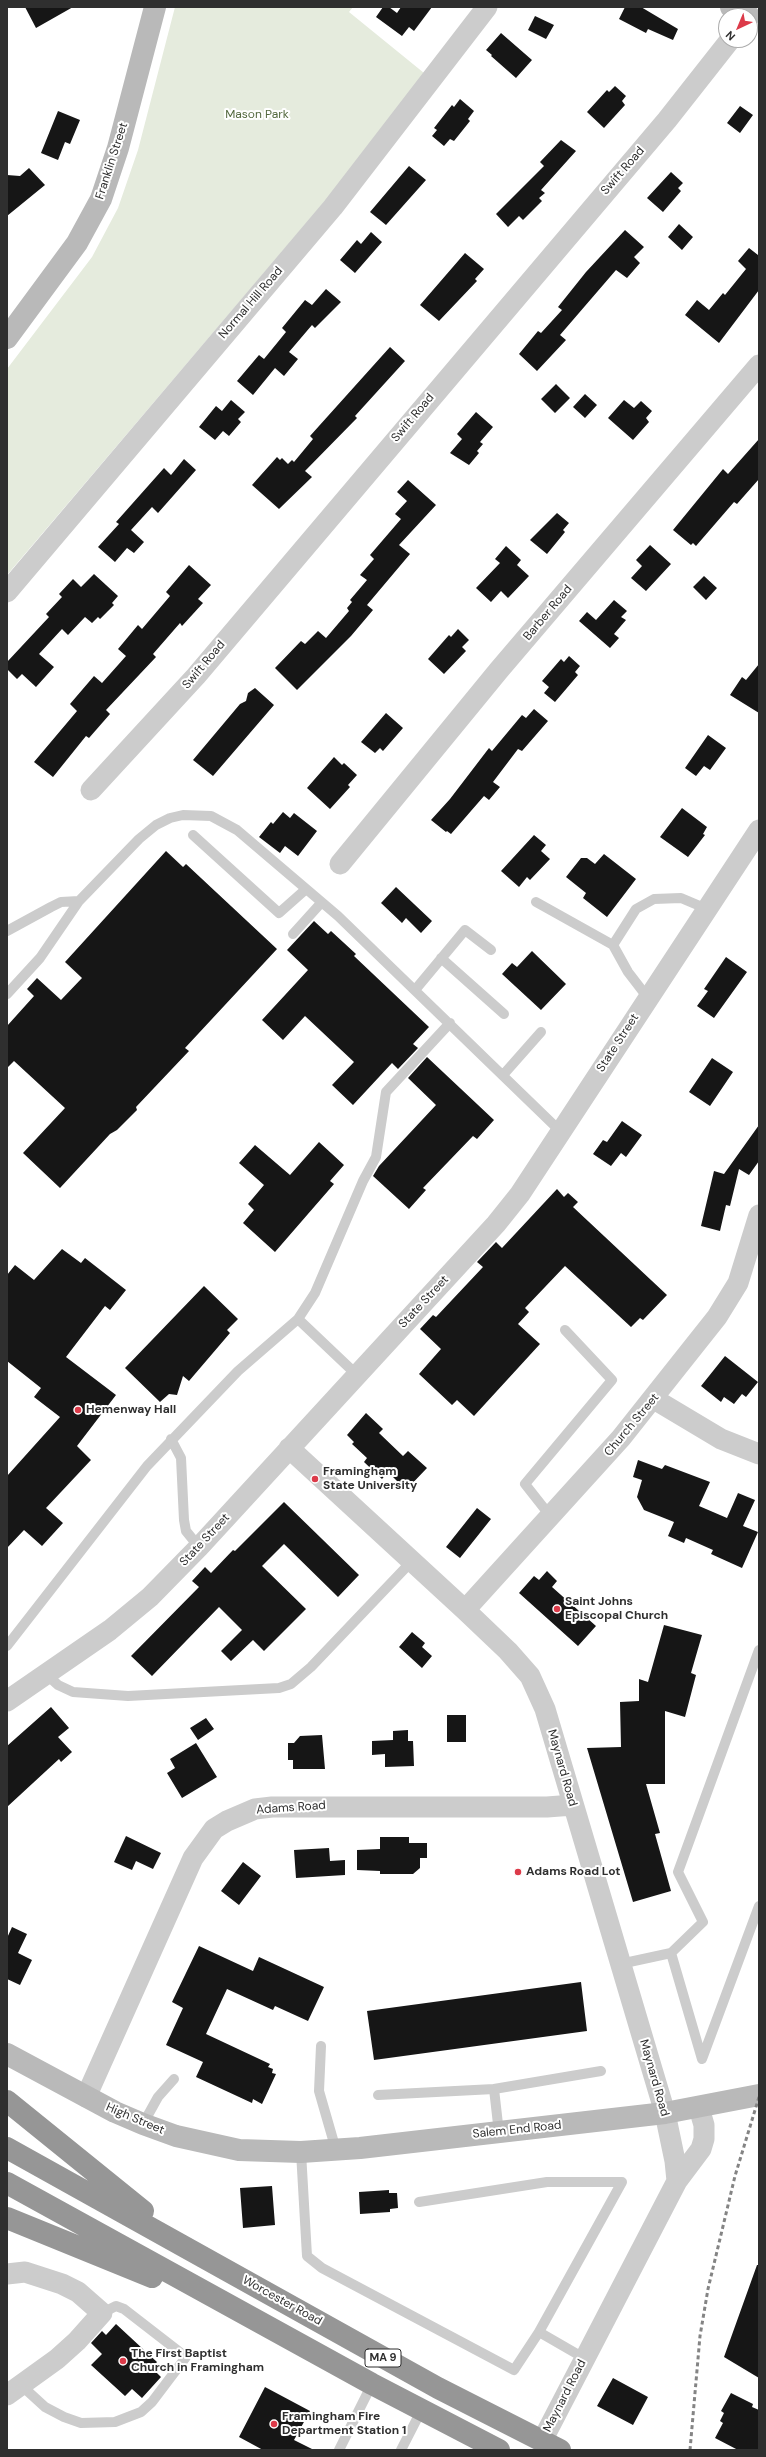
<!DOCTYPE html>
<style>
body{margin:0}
#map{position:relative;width:766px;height:2457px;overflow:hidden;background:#fff;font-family:"DM Sans",sans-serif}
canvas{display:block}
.frame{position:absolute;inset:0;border:8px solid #2f2f2f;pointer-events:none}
.north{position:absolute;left:718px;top:8px;width:40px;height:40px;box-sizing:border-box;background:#fff;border:1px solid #acacac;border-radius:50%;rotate:224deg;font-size:11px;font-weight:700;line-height:16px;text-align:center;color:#2f2f2f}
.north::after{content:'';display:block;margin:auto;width:14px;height:18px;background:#dc3a49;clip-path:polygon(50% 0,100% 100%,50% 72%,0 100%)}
</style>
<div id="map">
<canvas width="766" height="2457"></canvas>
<div class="frame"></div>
<div class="north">N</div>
</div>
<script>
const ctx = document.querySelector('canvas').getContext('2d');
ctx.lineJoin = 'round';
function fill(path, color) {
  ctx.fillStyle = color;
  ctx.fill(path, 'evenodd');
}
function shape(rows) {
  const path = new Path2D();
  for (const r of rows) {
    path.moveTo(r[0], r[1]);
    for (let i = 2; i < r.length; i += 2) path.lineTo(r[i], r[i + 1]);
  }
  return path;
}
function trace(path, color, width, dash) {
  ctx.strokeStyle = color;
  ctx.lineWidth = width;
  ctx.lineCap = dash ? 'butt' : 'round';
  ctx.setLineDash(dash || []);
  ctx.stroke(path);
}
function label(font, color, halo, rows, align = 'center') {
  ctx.font = font + ' "DM Sans",sans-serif';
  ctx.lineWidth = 4;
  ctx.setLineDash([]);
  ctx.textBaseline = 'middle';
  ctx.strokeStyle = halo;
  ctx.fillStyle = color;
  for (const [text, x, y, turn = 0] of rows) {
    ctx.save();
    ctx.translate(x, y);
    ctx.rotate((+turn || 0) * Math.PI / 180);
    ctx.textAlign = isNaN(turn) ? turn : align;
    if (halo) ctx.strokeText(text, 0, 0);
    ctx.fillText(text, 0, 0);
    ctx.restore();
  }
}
fill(shape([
 [175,7,353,7,349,12,424,73,325,201,7,575,7,369,92,257,118,208,138,150]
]), '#e5ebdd');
fill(shape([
 [25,7,73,7,36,28],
 [383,7,389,7,397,13,401,7,432,7,414,31,409,27,402,36,376,17],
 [625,7,641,7,678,29,673,40,648,29,646,33,619,19],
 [535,16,554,25,546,39,528,30],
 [501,33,532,60,516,78,491,56,492,55,486,50],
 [615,86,626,96,622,101,625,105,604,128,587,112,607,90,609,92],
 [460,99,474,111,468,119,470,121,454,141,450,139,444,146,432,136,437,130,434,128,452,105,454,107],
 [740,106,753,115,740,133,727,123],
 [58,111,80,120,70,144,65,142,58,160,41,153],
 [561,140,576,151,541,190,545,193,539,198,542,201,523,220,519,216,508,227,496,214,544,166,540,162],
 [409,166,426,180,386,225,370,212],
 [29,168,45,185,7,216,7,175,20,176],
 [671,172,683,183,678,188,681,191,663,212,647,198],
 [679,224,693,237,682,250,668,237],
 [625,230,644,247,634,257,640,263,627,278,616,270,560,335,566,340,537,371,519,354,538,331,541,333,562,310,558,307,586,272],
 [371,232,382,242,355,273,340,260,357,240,361,244],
 [749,248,758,255,759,254,759,290,719,343,685,315,697,300,709,310,723,293,725,295,746,269,738,261],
 [465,253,484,269,475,279,477,281,439,321,420,305],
 [326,289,341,302,315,328,312,325,289,352,298,359,284,376,275,368,253,395,237,381,259,355,264,359,286,332,282,328,305,300,312,305],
 [390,347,405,361,355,416,357,418,305,471,312,477,279,509,252,485,277,457,280,460,282,458,288,464,292,460,294,462,313,439,310,436],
 [556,384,570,398,555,413,541,399],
 [585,394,597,405,585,418,573,407],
 [231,400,245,412,238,419,241,422,229,436,223,431,215,440,199,427,216,406,222,411],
 [624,400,634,408,641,401,652,411,646,418,649,422,633,440,608,418],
 [476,412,493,427,480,442,483,444,477,451,479,453,469,465,450,453,462,439,457,434],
 [759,439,759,479,737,504,734,502,696,546,693,543,691,545,673,530,723,469,728,474],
 [184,459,196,470,158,513,152,507,131,530,144,542,134,553,127,548,115,562,98,547,119,524,116,522,164,468,171,475],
 [408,480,436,505,399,545,410,554,367,605,373,610,351,636,297,690,275,668,301,641,305,644,318,631,326,638,349,611,347,608,352,602,350,600,367,580,360,575,374,559,370,555,401,519,395,514,407,501,397,492],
 [557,513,569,523,563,530,565,532,547,554,530,540],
 [650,545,671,564,646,591,631,578,642,566,636,560],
 [506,546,521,560,517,565,529,576,508,598,501,591,491,602,476,588,500,563,495,559],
 [189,565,211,585,198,599,203,603,182,626,180,623,153,654,156,657,106,710,110,714,89,738,86,736,53,777,34,762,77,711,70,704,94,676,102,683,126,656,118,649,138,625,142,629,170,596,166,592],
 [94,574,118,596,112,603,114,605,100,619,98,617,92,623,85,617,68,635,62,629,39,654,54,667,36,687,22,674,17,679,7,669,7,662,49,617,46,614,62,597,59,594,73,579,81,587],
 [704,576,717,588,706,600,693,587],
 [614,600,627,611,621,617,626,620,614,634,619,638,610,648,579,621,587,612,596,620],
 [458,629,469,640,462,647,466,651,444,674,428,659,449,635,451,637],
 [569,656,580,666,575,672,578,675,555,702,544,693,549,687,542,681,561,659,564,662],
 [759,664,759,713,730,695,742,677,746,680],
 [255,688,274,705,213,776,193,760,240,704,246,701,248,693],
 [534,709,548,721,522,751,518,749,493,782,500,787,489,800,484,796,451,834,447,831,446,832,431,820,450,799,489,748,492,751,522,715,526,718],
 [386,713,403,728,383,751,380,748,375,753,361,742],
 [708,735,726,748,710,770,704,766,696,776,685,768],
 [334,757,342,765,344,763,357,775,348,785,350,787,330,809,307,788],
 [682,808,707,827,703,834,705,835,688,857,660,837],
 [283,812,290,818,294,813,317,831,298,856,285,846,280,853,259,837,271,822,273,824],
 [534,835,546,845,541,851,550,859,530,880,527,877,519,887,501,871],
 [166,851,183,867,186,864,277,949,185,1048,189,1051,136,1107,137,1110,117,1130,110,1134,60,1188,23,1153,65,1108,14,1061,7,1068,7,1026,34,996,27,989,37,978,61,1000,82,978,65,962],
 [604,854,636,879,607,917,583,898,586,893,566,877,581,858,587,858,595,864],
 [396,887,432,921,421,933,406,918,402,923,381,903],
 [314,921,328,934,331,931,356,954,354,956,429,1027,413,1044,418,1048,398,1069,392,1063,353,1105,332,1085,354,1062,305,1016,283,1040,262,1020,308,970,287,950],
 [532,951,566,984,541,1010,502,974,512,963,517,967],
 [726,957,747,972,714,1018,697,1006,708,991,704,989],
 [427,1057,494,1120,477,1139,473,1136,423,1188,426,1190,409,1209,373,1176,379,1166,436,1105,408,1078],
 [712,1058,733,1072,710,1106,689,1092],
 [622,1121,642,1135,626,1157,621,1153,611,1166,593,1154,603,1140,607,1142],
 [759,1125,759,1161,749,1175,739,1169,730,1206,726,1205,720,1231,701,1226,714,1171,724,1174],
 [319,1142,344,1165,330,1181,334,1184,275,1252,243,1223,254,1210,248,1204,264,1185,239,1163,255,1145,290,1175],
 [557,1189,564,1197,568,1193,578,1202,573,1207,667,1295,643,1320,640,1318,631,1327,565,1266,525,1308,529,1312,518,1324,540,1344,474,1416,457,1400,452,1405,419,1374,441,1349,420,1329,433,1315,436,1317,483,1267,477,1262,496,1242,502,1248],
 [62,1249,81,1263,85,1258,126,1290,110,1310,105,1306,66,1357,116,1395,77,1446,91,1460,46,1508,63,1523,42,1546,24,1530,7,1548,7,1476,60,1417,34,1397,41,1388,7,1361,7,1275,15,1265,34,1280],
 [204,1286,238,1319,227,1330,230,1333,189,1381,183,1376,177,1395,169,1394,160,1402,125,1368],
 [725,1356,758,1382,746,1397,742,1394,734,1404,724,1397,721,1402,701,1386],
 [366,1413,383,1429,379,1433,403,1456,408,1451,427,1468,406,1490,388,1472,382,1479,364,1462,367,1458,352,1444,354,1442,347,1435],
 [638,1460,662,1469,665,1465,710,1482,699,1506,727,1518,738,1493,755,1500,743,1526,758,1532,742,1568,711,1554,713,1550,686,1538,684,1543,668,1536,674,1522,644,1510,637,1497,642,1480,633,1477],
 [284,1502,359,1575,338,1597,284,1544,262,1566,306,1609,264,1651,253,1640,231,1661,221,1651,242,1630,219,1607,152,1676,131,1656,199,1587,192,1581,205,1567,211,1573,233,1550,235,1551],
 [477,1508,491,1519,460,1558,446,1547],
 [547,1571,557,1581,552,1587,596,1626,578,1646,519,1593,534,1576,539,1580],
 [664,1625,702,1635,691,1673,696,1675,685,1717,665,1711,665,1784,646,1784,660,1833,655,1834,671,1891,633,1902,587,1748,621,1747,620,1702,639,1701,639,1679,648,1682],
 [412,1632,425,1643,422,1647,432,1656,422,1668,399,1647],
 [51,1707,69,1728,58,1737,72,1752,61,1762,59,1759,7,1807,7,1746],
 [447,1715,466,1715,466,1742,447,1742],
 [206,1718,214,1729,198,1740,190,1728],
 [408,1730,408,1741,413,1741,414,1766,385,1767,385,1754,372,1755,372,1741,393,1740,393,1731],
 [322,1735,325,1769,293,1769,293,1760,288,1760,288,1743,294,1743,300,1736],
 [196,1743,217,1777,182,1798,167,1773,175,1768,170,1759],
 [126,1836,161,1853,153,1869,136,1861,132,1870,114,1862],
 [380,1837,409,1837,409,1843,427,1843,427,1858,420,1858,420,1868,413,1874,380,1874,380,1871,357,1870,357,1850,380,1849],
 [329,1848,330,1861,345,1860,345,1875,296,1878,294,1850],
 [243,1862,261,1876,239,1905,221,1891],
 [12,1927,27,1934,18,1953,32,1960,20,1985,7,1979,7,1938],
 [199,1946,253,1971,259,1957,324,1987,308,2021,275,2006,273,2010,227,1989,206,2034,270,2064,268,2067,273,2069,272,2073,276,2074,262,2104,253,2099,252,2103,196,2077,203,2062,166,2045,183,2008,172,2002],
 [581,1982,587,2031,374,2060,367,2011],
 [272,2186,275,2225,243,2228,240,2188],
 [389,2190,389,2193,397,2193,398,2208,390,2209,390,2212,360,2214,359,2192],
 [757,2265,759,2265,759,2378,724,2357],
 [116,2324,157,2362,152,2368,161,2377,142,2398,132,2389,125,2396,91,2365,102,2354,91,2343,102,2331,106,2335],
 [613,2378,648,2397,633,2425,597,2406],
 [265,2387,310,2411,294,2440,314,2450,263,2450,239,2437],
 [731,2393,753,2404,752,2407,759,2410,759,2450,738,2450,715,2438,723,2423,720,2421,724,2413,721,2411]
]), '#161616');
trace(shape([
 [193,835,279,913,305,890],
 [536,902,613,945,628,972,648,998],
 [7,931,51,907,61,902,79,901],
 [293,934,321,903],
 [613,945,636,909,654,899,681,898,707,909],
 [441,958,504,1014],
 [415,990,465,930,491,950],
 [7,994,40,958,79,901,139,839,156,825,170,818,183,815,211,816,237,830,338,916,560,1131],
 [503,1075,541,1032],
 [357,1375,298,1319,315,1293,363,1181,376,1157,386,1092,450,1023],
 [171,1439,181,1458,184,1520,186,1531,199,1547],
 [551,1517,525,1484,612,1380,565,1330],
 [7,1646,147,1466,238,1371,298,1319],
 [46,1674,58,1685,73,1692,128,1696,279,1688,291,1684,311,1667,412,1561],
 [671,1953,702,2059,759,1906],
 [620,1964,671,1953,703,1922,678,1872,759,1650],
 [321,2046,319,2091,336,2150],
 [494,2089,601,2071],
 [378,2095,494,2089,499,2133],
 [143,2124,158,2097,174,2079],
 [301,2152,307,2256,322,2268,514,2370,539,2332,584,2358],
 [419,2202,547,2182,622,2182,539,2332],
 [22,2386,45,2407,64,2417,81,2423,115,2422,141,2412,152,2402,186,2357,124,2309,116,2306,102,2313],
 [339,2450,372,2384],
 [401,2450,421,2411]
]), '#ccc', 10);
trace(shape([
 [7,592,333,207,487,7],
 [91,790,196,676,667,120,730,40],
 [340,864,499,670,759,365],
 [654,1399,721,1439,759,1454],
 [289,1448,465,1610,508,1651,530,1676,545,1709,665,2113,675,2161,677,2181],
 [465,1610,621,1438,717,1317,738,1283,759,1215],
 [7,1701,110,1630,150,1597,199,1547,496,1224,520,1194,759,830],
 [86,2097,193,1858,214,1829,227,1821,255,1809,272,1807,547,1807,573,1805],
 [7,2274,25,2272,62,2284,78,2292,102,2313,77,2341,57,2359,7,2395],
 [542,2441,677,2181,701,2149,704,2139,704,2125,699,2108]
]), '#ccc', 21);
trace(shape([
 [731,7,749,16],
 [7,338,77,243,101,199,118,148,155,7],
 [7,2054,115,2112,143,2124,176,2136,239,2150,301,2152,360,2148,665,2113,759,2095]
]), '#b9b9b9', 22);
trace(shape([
 [7,2101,143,2211],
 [7,2148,438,2388,560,2450],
 [7,2183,372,2384,499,2450],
 [7,2218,152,2277]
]), '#969696', 22);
trace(shape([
 [690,2450,700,2336,708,2289,735,2176,759,2097]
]), '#848484', 3, [4, 3]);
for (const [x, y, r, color] of [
 [78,1410,4,"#dc3a49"],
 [315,1479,4,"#dc3a49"],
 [557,1609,4,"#dc3a49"],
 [518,1872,4,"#dc3a49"],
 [123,2361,4,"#dc3a49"],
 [274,2424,4,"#dc3a49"]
]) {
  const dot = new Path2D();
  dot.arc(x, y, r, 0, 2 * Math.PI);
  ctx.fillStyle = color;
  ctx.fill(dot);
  trace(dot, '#fff', 1.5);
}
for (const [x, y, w] of [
 [383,2358,36]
]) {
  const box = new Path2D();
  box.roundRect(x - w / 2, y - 9, w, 18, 3);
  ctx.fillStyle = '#fff';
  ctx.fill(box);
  trace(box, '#2f2f2f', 1);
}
label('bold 11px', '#2f2f2f', null, [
 ["MA 9",383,2358]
]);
label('12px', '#53683e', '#fff', [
 ["Mason Park",257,115]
]);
label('12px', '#2f2f2f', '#fff', [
 ["Franklin Street",112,161,-72],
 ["Swift Road",623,171,-49],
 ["Normal Hill Road",251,303,-49],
 ["Swift Road",413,418,-50],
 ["Barber Road",548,613,-50],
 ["Swift Road",204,665,-50],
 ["State Street",618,1043,-57],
 ["State Street",424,1302,-47],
 ["Church Street",632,1425,-50],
 ["State Street",205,1540,-47],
 ["Maynard Road",562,1768,74],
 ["Adams Road",291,1808,-4],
 ["Maynard Road",654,2078,74],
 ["High Street",135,2119,23],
 ["Salem End Road",517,2130,-6],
 ["Worcester Road",282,2301,29],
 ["Maynard Road",565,2396,-63]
]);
label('bold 12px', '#2f2f2f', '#fff', [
 ["Hemenway Hall",86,1410],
 ["Framingham",323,1472],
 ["State University",323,1486],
 ["Saint Johns",565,1602],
 ["Episcopal Church",565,1616],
 ["Adams Road Lot",526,1872],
 ["The First Baptist",131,2354],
 ["Church in Framingham",131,2368],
 ["Framingham Fire",282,2417],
 ["Department Station 1",282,2431]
], 'left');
</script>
